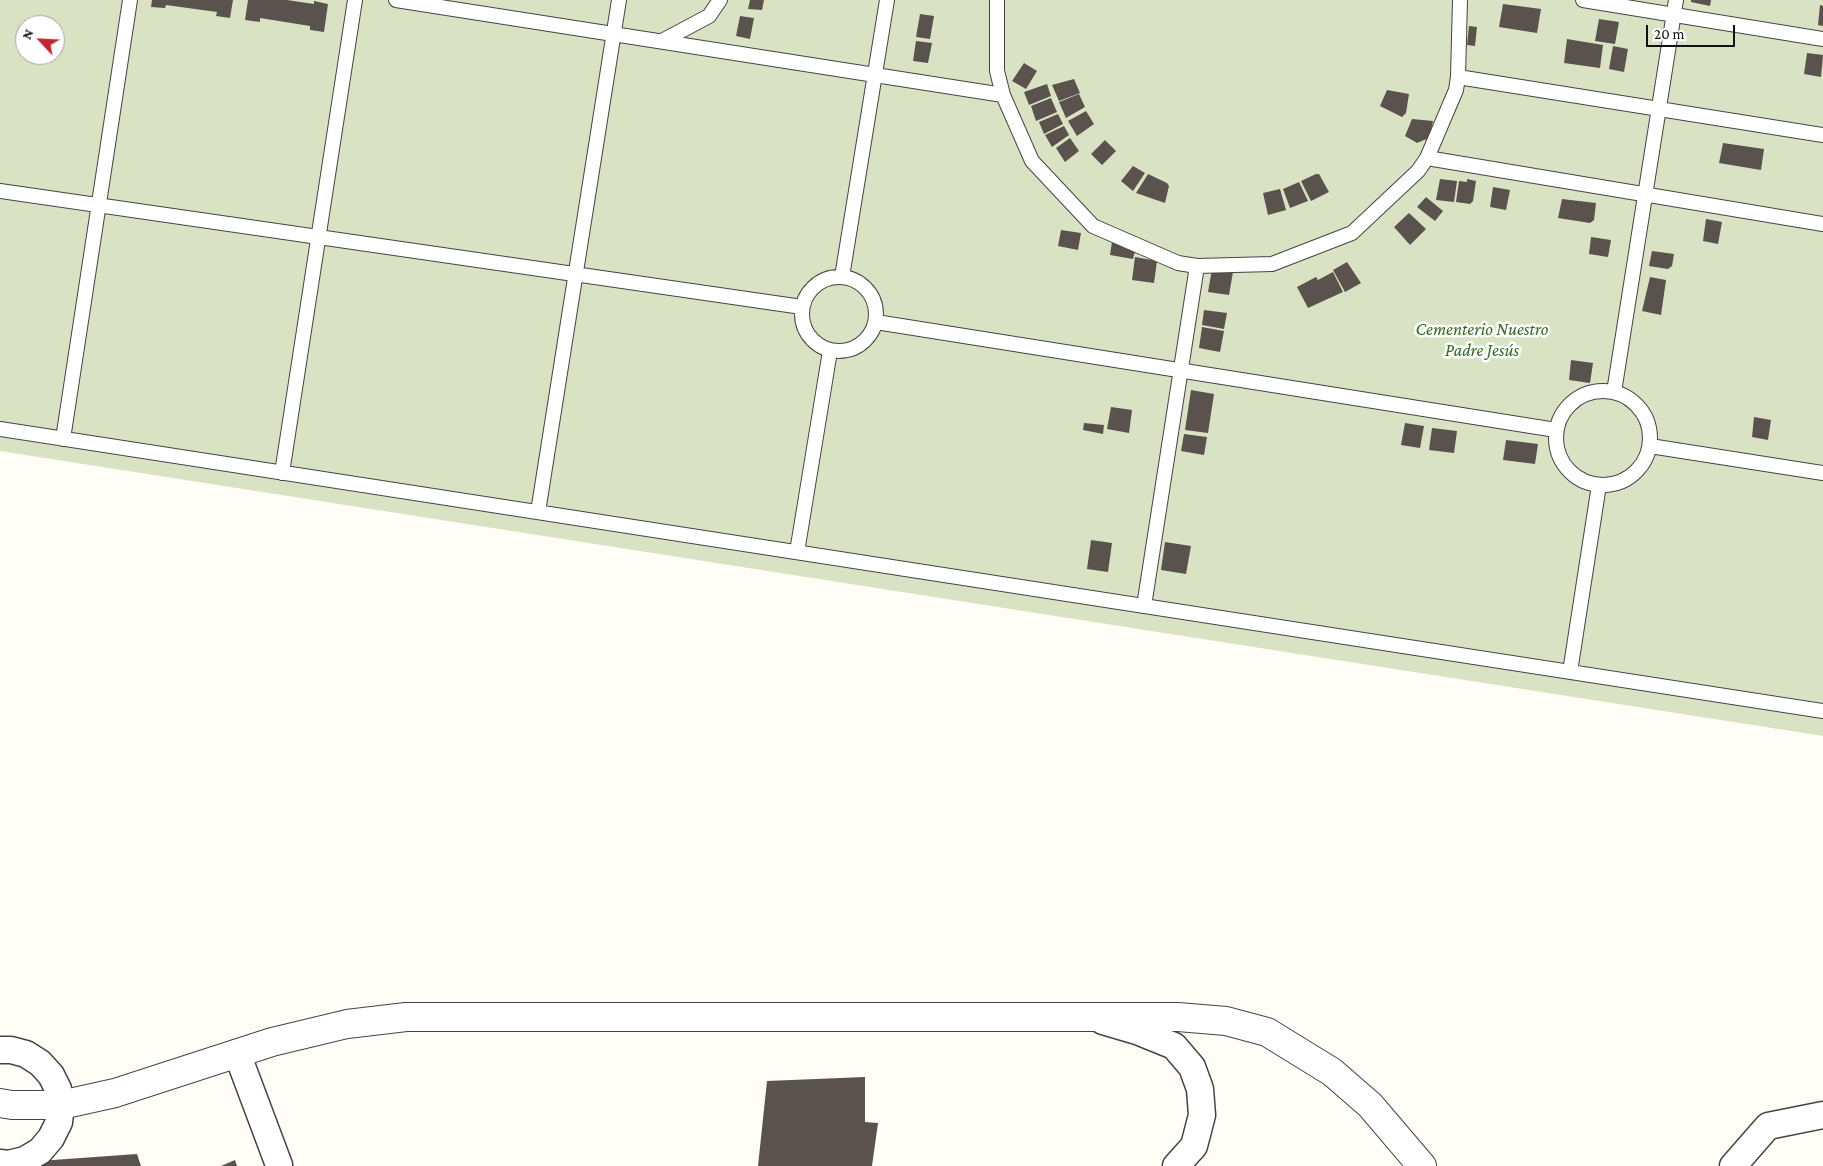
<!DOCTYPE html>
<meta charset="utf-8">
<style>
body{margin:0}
#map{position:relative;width:1823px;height:1166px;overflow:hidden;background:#fffdf5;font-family:"Crimson Pro",serif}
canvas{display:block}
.north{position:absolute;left:15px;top:15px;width:50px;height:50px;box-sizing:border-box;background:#fff;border:1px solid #a0a0a0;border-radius:50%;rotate:295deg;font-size:14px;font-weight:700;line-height:20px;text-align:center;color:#111}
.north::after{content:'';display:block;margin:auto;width:18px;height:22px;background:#c4262e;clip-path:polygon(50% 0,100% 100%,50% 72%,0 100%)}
.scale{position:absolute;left:1646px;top:25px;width:89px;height:22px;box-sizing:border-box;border:2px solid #111;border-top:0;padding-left:6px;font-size:15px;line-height:18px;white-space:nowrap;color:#111;-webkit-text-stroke:4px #fff;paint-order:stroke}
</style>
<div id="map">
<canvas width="1823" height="1166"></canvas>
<div class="north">N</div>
<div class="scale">20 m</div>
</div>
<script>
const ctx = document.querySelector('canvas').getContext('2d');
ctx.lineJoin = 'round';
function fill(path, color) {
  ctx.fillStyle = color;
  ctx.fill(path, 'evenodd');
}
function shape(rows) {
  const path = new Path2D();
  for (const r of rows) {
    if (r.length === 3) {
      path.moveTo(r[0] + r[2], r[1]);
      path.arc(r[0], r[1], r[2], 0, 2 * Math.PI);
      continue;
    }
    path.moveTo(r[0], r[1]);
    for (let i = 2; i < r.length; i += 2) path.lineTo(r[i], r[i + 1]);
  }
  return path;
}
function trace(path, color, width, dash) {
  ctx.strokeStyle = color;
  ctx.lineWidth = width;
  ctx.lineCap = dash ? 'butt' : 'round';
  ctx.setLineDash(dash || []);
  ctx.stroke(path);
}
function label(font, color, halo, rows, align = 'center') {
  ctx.font = font + ' "Crimson Pro",serif';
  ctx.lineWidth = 5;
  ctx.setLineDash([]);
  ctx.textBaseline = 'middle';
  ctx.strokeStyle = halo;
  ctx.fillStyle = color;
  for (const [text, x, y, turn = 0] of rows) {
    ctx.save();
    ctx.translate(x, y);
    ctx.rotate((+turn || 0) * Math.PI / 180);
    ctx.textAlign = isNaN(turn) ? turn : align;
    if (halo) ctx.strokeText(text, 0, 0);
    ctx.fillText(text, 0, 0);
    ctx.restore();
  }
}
fill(shape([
 [0,0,1823,0,1823,736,0,451],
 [25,25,55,25,55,55,25,55]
]), '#d9e3c4');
fill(shape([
 [152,0,233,0,230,18,216,16,217,12,166,5,165,8,151,7],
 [248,0,287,0,314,4,314,1,328,4,324,32,310,30,310,26,260,18,260,22,245,20],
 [750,0,764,0,762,10,748,9],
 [1691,0,1711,0,1710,6,1691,2],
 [1503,4,1541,9,1537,33,1499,27],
 [1820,5,1823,6,1823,26,1818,25],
 [920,14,934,16,930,39,916,37],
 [740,16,754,18,750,39,736,36],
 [1599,19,1619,22,1615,44,1595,41],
 [1469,26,1477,27,1475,46,1467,45],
 [1567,39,1603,45,1600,68,1564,63],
 [916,41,932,43,928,63,913,61],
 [1613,46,1628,49,1624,72,1609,69],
 [1807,53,1823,55,1821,77,1804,74],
 [1024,63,1037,71,1026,89,1012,81],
 [1074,79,1080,93,1059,101,1052,85],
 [1047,84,1051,96,1029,105,1024,92],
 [1387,90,1409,94,1406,113,1402,117,1380,106],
 [1079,94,1085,107,1066,118,1059,102],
 [1051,98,1057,112,1036,121,1031,106],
 [1086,111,1094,124,1077,136,1068,121],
 [1058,114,1063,124,1044,134,1039,122],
 [1412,119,1433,121,1429,138,1417,143,1405,136],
 [1064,126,1069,135,1052,147,1045,135],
 [1070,138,1079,151,1065,162,1056,148],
 [1105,140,1116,151,1102,165,1091,154],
 [1723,143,1764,149,1761,170,1719,163],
 [1133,166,1145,173,1133,191,1121,181],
 [1148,174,1167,183,1169,186,1165,203,1136,193],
 [1316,174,1319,174,1329,192,1311,201,1301,181],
 [1440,179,1457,181,1454,202,1436,200],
 [1467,179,1476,181,1473,201,1470,204,1456,202,1459,181,1467,182],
 [1299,182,1308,201,1290,208,1283,189],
 [1493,187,1510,190,1506,210,1490,207],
 [1280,189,1286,210,1268,215,1263,193],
 [1426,197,1443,211,1435,221,1417,207],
 [1562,199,1596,203,1594,220,1590,223,1558,218],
 [1409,213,1426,229,1410,245,1394,227],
 [1706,219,1722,222,1718,244,1703,241],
 [1061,230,1081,233,1078,250,1058,246],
 [1591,237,1611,240,1608,257,1589,254],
 [1112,242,1136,247,1133,259,1110,255],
 [1652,251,1674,254,1672,266,1668,269,1649,266],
 [1135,257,1157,261,1154,283,1132,280],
 [1347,262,1361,283,1345,292,1333,270],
 [1212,269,1233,272,1229,295,1208,292],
 [1333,272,1343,292,1308,308,1297,287,1316,277,1318,280],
 [1650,277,1666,280,1661,315,1642,311],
 [1204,310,1227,313,1224,329,1202,325],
 [1202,327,1224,331,1220,352,1199,348],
 [1571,360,1593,363,1590,383,1569,380],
 [1191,390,1214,394,1208,433,1185,430],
 [1111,407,1132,410,1129,433,1107,429],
 [1754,417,1771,420,1768,440,1752,437],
 [1084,423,1104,425,1103,434,1083,430],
 [1405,423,1424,426,1420,448,1401,445],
 [1432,428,1457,431,1454,453,1429,450],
 [1184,434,1207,437,1204,455,1181,451],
 [1506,440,1538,444,1535,464,1503,460],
 [1091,540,1112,543,1108,572,1087,569],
 [1165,542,1191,546,1186,574,1161,570],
 [865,1077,865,1122,878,1123,872,1166,758,1166,767,1081],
 [137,1154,141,1166,41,1166,39,1161],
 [235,1160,237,1166,221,1166]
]), '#5a524d');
const service = shape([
 [396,0,1003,95],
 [997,0,997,71,1003,95,1032,161,1093,226,1178,263,1197,266,1272,264,1352,233,1418,171,1427,158,1456,90,1458,77,1460,0],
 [1583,0,1823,39],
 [662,41,709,16,720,0],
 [1458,77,1823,135],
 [1427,158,1823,224],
 [0,191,802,307],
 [839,314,37],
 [842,277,887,0],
 [876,322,1556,430],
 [1603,438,47],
 [1614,392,1676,0],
 [0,429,1823,711],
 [63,439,130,0],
 [1650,446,1823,473],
 [282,473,355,0],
 [538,512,619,0],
 [797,552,830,351],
 [1144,606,1197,266],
 [1570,672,1599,485]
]);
const minor = shape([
 [1103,1021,1137,1031,1174,1046,1192,1067,1200,1089,1202,1115,1194,1146,1176,1166],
 [0,1050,11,1050,26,1054,40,1063,51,1075,58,1089,61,1105,59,1122,51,1138,40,1151,25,1160,8,1164,0,1163],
 [237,1053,279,1165],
 [1733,1166,1768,1126,1823,1115]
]);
const tertiary = shape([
 [0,1103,12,1105,61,1105,115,1093,272,1042,347,1024,406,1017,1178,1017,1226,1021,1267,1032,1332,1072,1370,1105,1422,1166]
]);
trace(service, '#444', 16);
trace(minor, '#444', 29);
trace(tertiary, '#444', 30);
trace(service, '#fff', 14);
trace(minor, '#fff', 26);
trace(tertiary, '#fff', 28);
label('italic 18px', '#2f6b1f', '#fff', [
 ["Cementerio Nuestro",1482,329],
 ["Padre Jesús",1482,350]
]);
</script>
